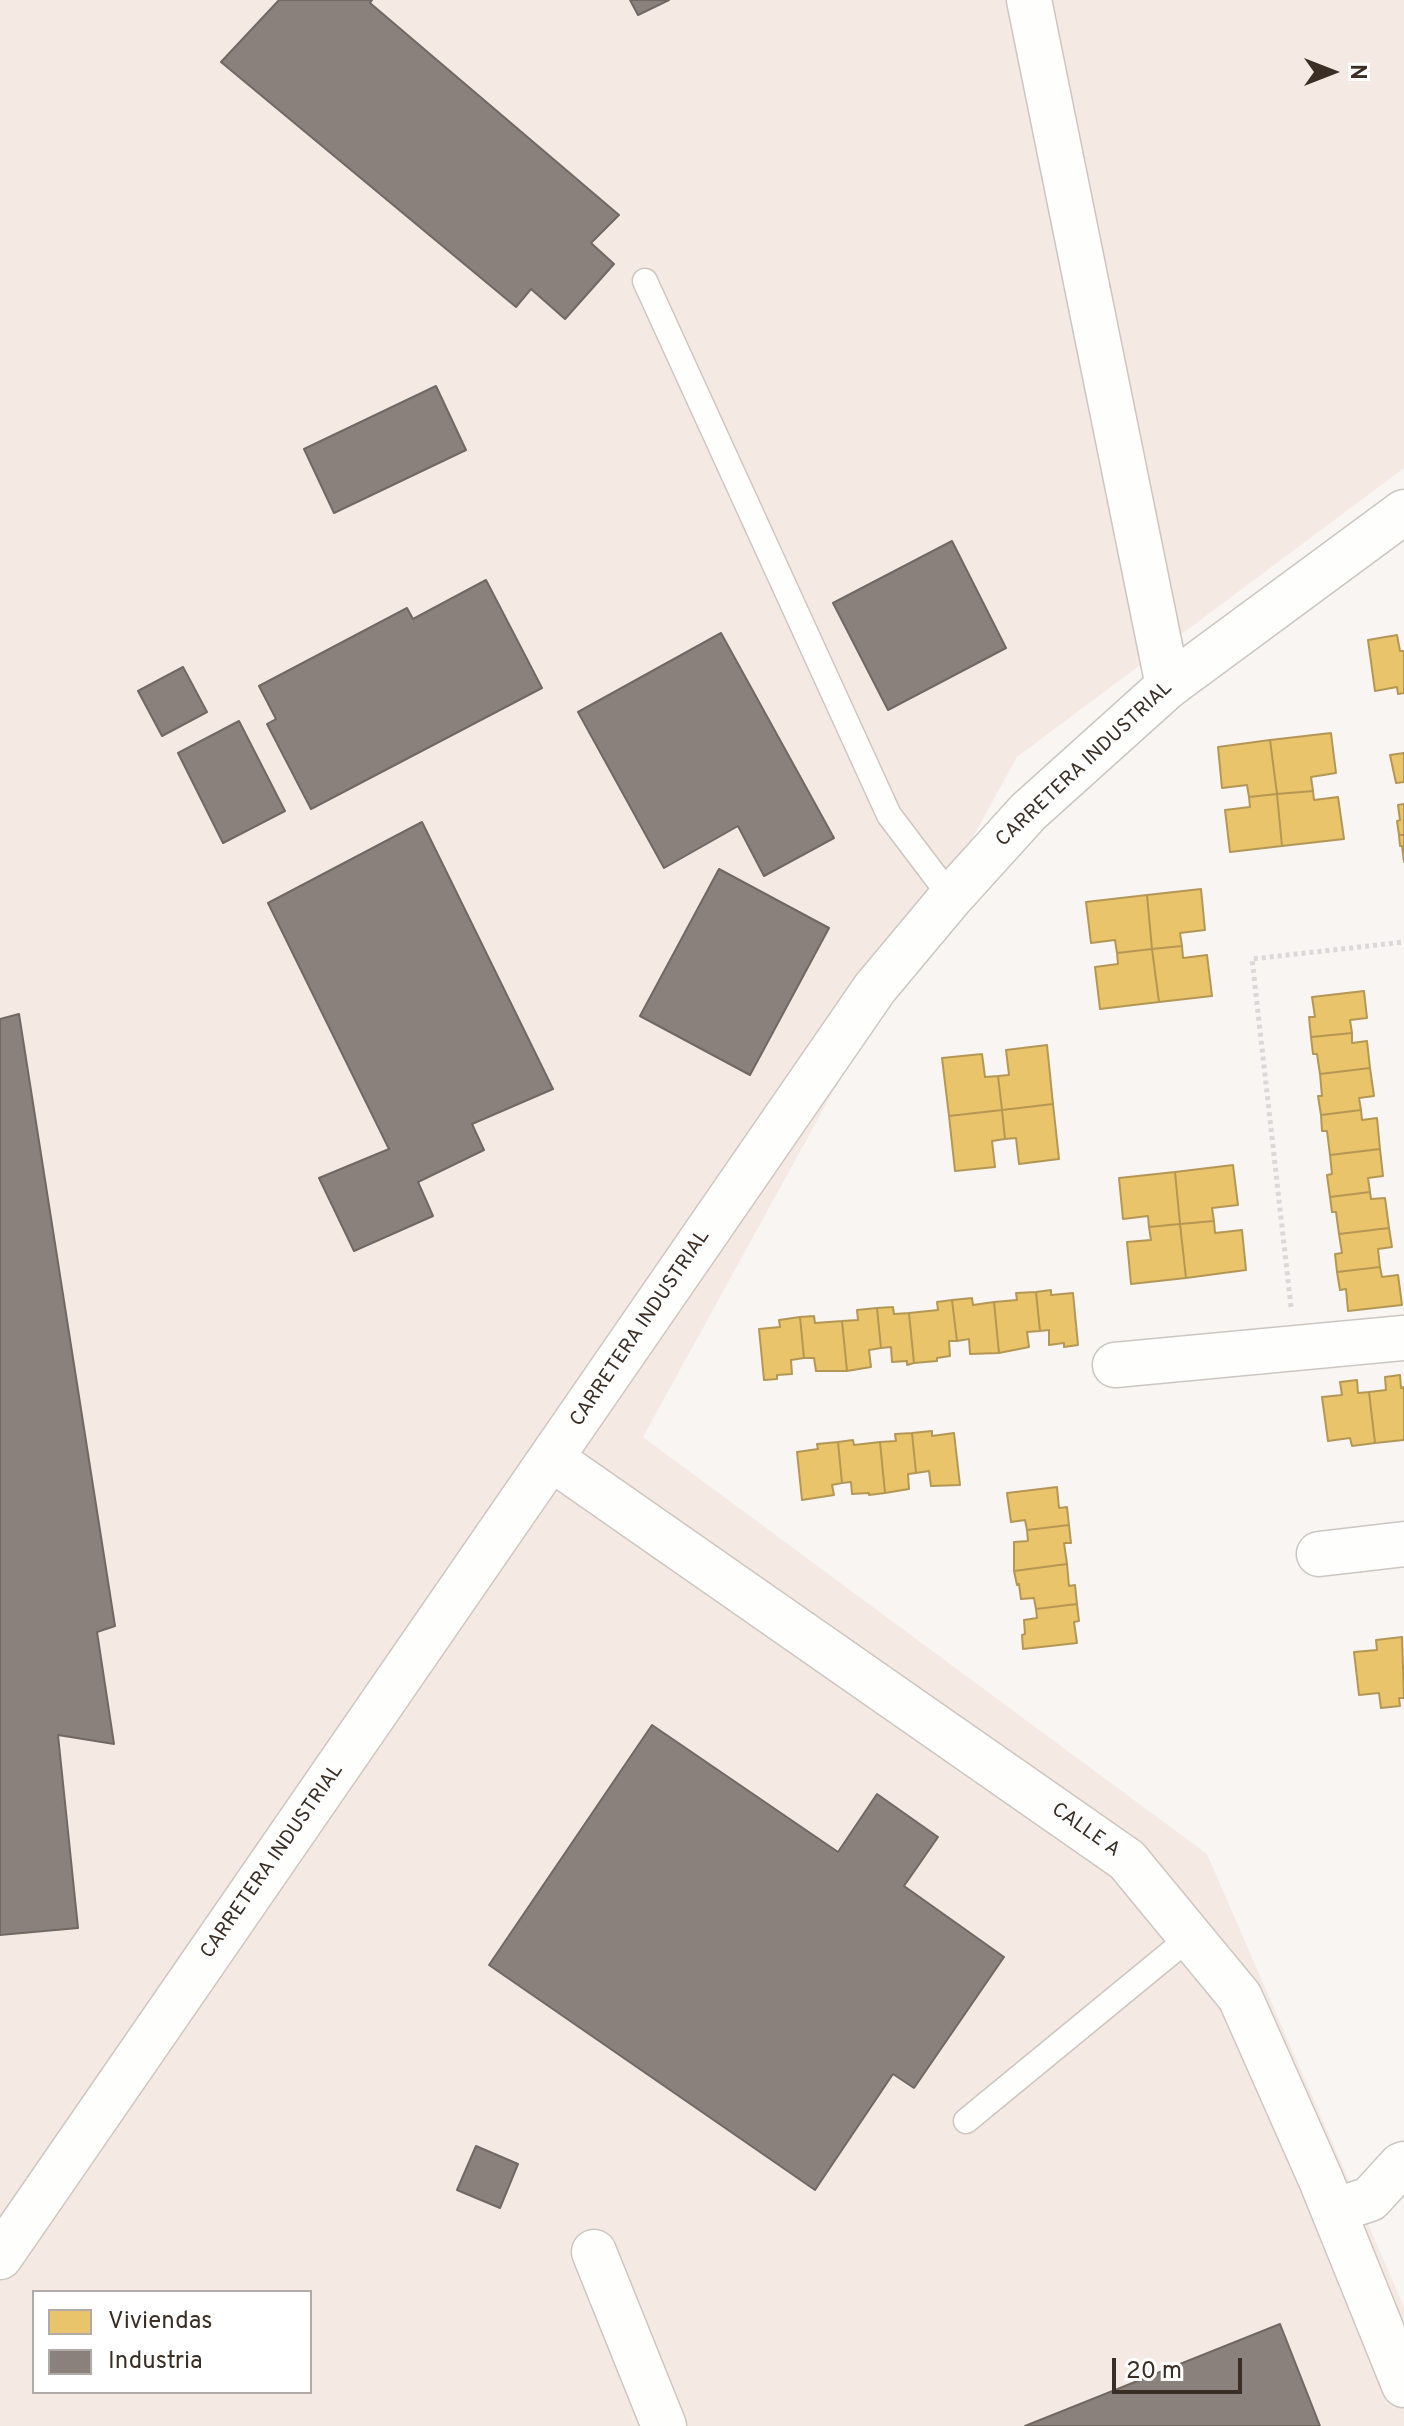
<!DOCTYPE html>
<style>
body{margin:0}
#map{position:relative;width:1404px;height:2426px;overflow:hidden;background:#f8f5f3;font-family:Overpass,sans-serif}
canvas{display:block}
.legend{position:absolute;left:32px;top:2290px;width:280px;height:104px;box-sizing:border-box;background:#fff;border:2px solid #b0aba8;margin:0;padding:10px 14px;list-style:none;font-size:24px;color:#3a2e25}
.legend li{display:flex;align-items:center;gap:16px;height:40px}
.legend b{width:40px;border:2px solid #b0aba8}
.north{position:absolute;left:1292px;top:32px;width:80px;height:80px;-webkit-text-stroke:6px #fff;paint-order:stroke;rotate:90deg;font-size:22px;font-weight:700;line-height:32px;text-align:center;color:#3a2e25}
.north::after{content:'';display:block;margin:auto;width:28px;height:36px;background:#3a2e25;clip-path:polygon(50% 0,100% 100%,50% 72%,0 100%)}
.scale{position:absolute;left:1112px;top:2358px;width:130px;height:36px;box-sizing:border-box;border:4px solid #3a2e25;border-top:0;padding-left:10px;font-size:24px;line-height:28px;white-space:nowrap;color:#3a2e25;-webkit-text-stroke:6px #fff;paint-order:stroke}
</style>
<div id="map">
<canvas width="1404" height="2426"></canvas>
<ul class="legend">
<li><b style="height:22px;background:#e9c46a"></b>Viviendas</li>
<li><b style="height:22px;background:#8a817c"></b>Industria</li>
</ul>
<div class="north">N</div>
<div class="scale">20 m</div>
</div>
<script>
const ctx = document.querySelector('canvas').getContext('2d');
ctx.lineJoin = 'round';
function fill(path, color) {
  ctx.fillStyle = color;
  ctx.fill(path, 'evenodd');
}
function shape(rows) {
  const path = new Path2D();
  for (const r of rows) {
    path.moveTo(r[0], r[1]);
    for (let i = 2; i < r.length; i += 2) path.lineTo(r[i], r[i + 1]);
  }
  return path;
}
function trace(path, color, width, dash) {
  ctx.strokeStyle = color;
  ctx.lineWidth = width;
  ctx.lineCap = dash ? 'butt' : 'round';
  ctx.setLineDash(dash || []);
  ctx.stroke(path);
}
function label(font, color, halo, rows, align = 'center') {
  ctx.font = font + ' Overpass,sans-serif';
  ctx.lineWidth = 8;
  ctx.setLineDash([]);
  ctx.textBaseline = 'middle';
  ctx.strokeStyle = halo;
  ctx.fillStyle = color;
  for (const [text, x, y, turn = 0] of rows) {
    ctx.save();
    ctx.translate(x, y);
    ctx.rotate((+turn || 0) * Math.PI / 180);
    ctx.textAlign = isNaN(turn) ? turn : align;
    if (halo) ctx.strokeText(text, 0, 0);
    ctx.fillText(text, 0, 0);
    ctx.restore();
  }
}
fill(shape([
 [0,0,1404,0,1404,468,1017,757,643,1437,1207,1854,1404,2307,1404,2426,0,2426],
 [34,2292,310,2292,310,2392,34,2392]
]), '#f5eae3');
const homes = shape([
 [1397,635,1400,651,1404,651,1404,693,1398,694,1397,687,1375,691,1368,640,1397,635],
 [1331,733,1336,773,1311,777,1313,791,1277,794,1270,740,1331,733],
 [1270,740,1277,794,1249,797,1247,785,1222,788,1218,747,1270,740],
 [1404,753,1404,782,1396,783,1390,755,1404,753],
 [1313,791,1314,800,1338,797,1344,839,1282,846,1277,794,1313,791],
 [1277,794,1282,846,1230,852,1225,810,1250,807,1249,797,1277,794],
 [1404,804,1404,835,1399,835,1397,821,1400,820,1398,805,1404,804],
 [1399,835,1404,835,1404,862,1402,846,1400,846,1399,835],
 [1201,889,1205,930,1180,933,1182,946,1152,949,1147,895,1201,889],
 [1147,895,1152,949,1117,953,1115,940,1091,943,1086,902,1147,895],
 [1182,946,1183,958,1207,955,1212,996,1159,1002,1152,949,1182,946],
 [1152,949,1159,1002,1100,1009,1095,967,1118,964,1117,953,1152,949],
 [1364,991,1367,1018,1350,1020,1352,1033,1311,1037,1309,1017,1315,1017,1312,997,1364,991],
 [1352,1033,1352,1043,1367,1041,1370,1068,1320,1074,1317,1054,1313,1054,1311,1037,1352,1033],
 [1047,1045,1053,1104,1002,1110,998,1076,1009,1075,1006,1050,1047,1045],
 [982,1054,985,1077,998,1076,1002,1110,949,1116,942,1058,982,1054],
 [1370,1068,1374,1096,1359,1098,1361,1110,1321,1115,1318,1096,1322,1096,1320,1074,1370,1068],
 [1053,1104,1059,1159,1019,1164,1016,1138,1005,1139,1002,1110,1053,1104],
 [1002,1110,1005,1139,992,1141,995,1167,955,1171,949,1116,1002,1110],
 [1361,1110,1362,1120,1377,1118,1380,1149,1330,1155,1327,1131,1322,1131,1321,1115,1361,1110],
 [1380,1149,1383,1176,1368,1178,1370,1192,1330,1197,1327,1175,1332,1174,1330,1155,1380,1149],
 [1233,1165,1238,1205,1212,1208,1214,1221,1180,1224,1175,1172,1233,1165],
 [1175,1172,1180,1224,1149,1227,1148,1216,1123,1219,1119,1178,1175,1172],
 [1370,1192,1371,1199,1385,1198,1389,1228,1339,1234,1336,1212,1332,1212,1330,1197,1370,1192],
 [1214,1221,1215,1233,1242,1230,1246,1270,1186,1278,1180,1224,1214,1221],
 [1180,1224,1186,1278,1131,1284,1127,1242,1151,1240,1149,1227,1180,1224],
 [1389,1228,1392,1247,1378,1249,1380,1267,1337,1272,1335,1254,1342,1253,1339,1234,1389,1228],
 [1380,1267,1382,1277,1398,1275,1402,1305,1348,1311,1346,1289,1340,1290,1337,1272,1380,1267],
 [1051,1290,1051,1295,1073,1293,1078,1345,1064,1347,1064,1343,1049,1345,1049,1330,1040,1331,1036,1292,1051,1290],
 [1036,1292,1040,1331,1027,1332,1029,1347,999,1353,994,1302,1017,1300,1016,1293,1036,1292],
 [972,1298,973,1305,994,1302,999,1353,970,1354,969,1339,957,1341,952,1300,972,1298],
 [952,1300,957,1341,949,1341,950,1356,937,1358,937,1361,914,1363,909,1313,938,1310,937,1302,952,1300],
 [893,1307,894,1314,909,1313,914,1363,907,1365,907,1361,892,1362,891,1347,881,1348,877,1308,893,1307],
 [877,1308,881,1348,869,1350,871,1367,847,1371,842,1321,858,1320,857,1310,877,1308],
 [814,1316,815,1323,842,1321,847,1371,816,1371,814,1358,804,1358,800,1317,814,1316],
 [800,1317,804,1358,791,1360,792,1374,777,1375,777,1379,764,1380,759,1329,780,1327,779,1320,800,1317],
 [1400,1375,1401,1388,1404,1387,1404,1440,1375,1443,1369,1392,1386,1390,1385,1377,1400,1375],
 [1357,1380,1358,1393,1369,1392,1375,1443,1352,1446,1350,1438,1328,1441,1322,1397,1342,1395,1340,1382,1357,1380],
 [932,1431,932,1436,954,1433,960,1485,931,1486,929,1471,916,1473,912,1433,932,1431],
 [912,1433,916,1473,908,1474,909,1489,885,1493,880,1442,896,1441,895,1434,912,1433],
 [853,1440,854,1445,880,1442,885,1493,869,1495,869,1493,852,1494,851,1482,842,1483,838,1442,853,1440],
 [838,1442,842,1483,832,1485,834,1495,802,1500,797,1452,818,1449,817,1444,838,1442],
 [1057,1487,1059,1508,1067,1507,1069,1525,1027,1530,1025,1520,1011,1522,1007,1493,1057,1487],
 [1069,1525,1071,1543,1064,1543,1067,1564,1014,1571,1014,1542,1028,1541,1027,1530,1069,1525],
 [1067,1564,1069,1586,1075,1585,1077,1604,1036,1609,1034,1598,1021,1599,1019,1584,1017,1585,1014,1571,1067,1564],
 [1077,1604,1079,1621,1074,1622,1077,1643,1023,1649,1022,1635,1025,1634,1024,1620,1037,1618,1036,1609,1077,1604],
 [1402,1637,1404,1698,1399,1698,1400,1706,1381,1708,1379,1693,1359,1695,1354,1652,1377,1650,1376,1640,1402,1637]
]);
fill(homes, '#e9c46a');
trace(homes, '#b49755', 2);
const industry = shape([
 [279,0,372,0,370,3,619,215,591,243,614,264,565,319,531,289,516,307,221,62,279,0],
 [630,0,669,0,638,15,630,0],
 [436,386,466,450,334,513,304,449,436,386],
 [952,541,1006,648,888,710,833,603,952,541],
 [486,580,542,688,311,809,267,724,276,719,259,686,407,608,413,619,486,580],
 [721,633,834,838,764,876,738,826,664,868,578,712,721,633],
 [183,667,207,712,162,736,138,691,183,667],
 [239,721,285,811,223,843,178,753,239,721],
 [422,822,553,1089,472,1124,484,1150,418,1182,433,1216,354,1251,319,1178,389,1149,268,903,422,822],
 [719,869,829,928,750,1075,640,1016,719,869],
 [19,1014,115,1626,97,1632,114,1744,58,1735,78,1928,0,1935,0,1019,19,1014],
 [652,1725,838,1852,877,1794,938,1837,904,1886,1004,1957,914,2088,893,2074,815,2190,489,1965,652,1725],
 [476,2146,518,2164,500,2208,457,2190,476,2146],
 [1280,2324,1320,2426,1025,2426,1280,2324]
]);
fill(industry, '#8a817c');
trace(industry, '#726862', 2);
const lane = shape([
 [645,281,889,815,951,897],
 [966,2121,1190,1937]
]);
const street = shape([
 [1029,0,1168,686],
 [1115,1365,1404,1338],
 [552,1459,1127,1860,1240,1997,1321,2180,1404,2385],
 [1319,1554,1404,1544],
 [1334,2211,1370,2199,1401,2165,1404,2164],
 [594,2252,664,2426]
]);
const secondary = shape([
 [0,2257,875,988,951,897,1028,812,1168,686,1404,512]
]);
trace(lane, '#cdc6c0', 27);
trace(street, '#cdc6c0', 47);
trace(secondary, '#cdc6c0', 47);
trace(shape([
 [1291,1307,1252,959,1404,942]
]), '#dbd9d8', 5, [4, 4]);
trace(lane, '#fefefd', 24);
trace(street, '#fefefd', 44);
trace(secondary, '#fefefd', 44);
label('20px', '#3a2e25', '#fff', [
 ["CARRETERA INDUSTRIAL",1085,765,-43],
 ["CARRETERA INDUSTRIAL",641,1329,-56],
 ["CALLE A",1085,1831,35],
 ["CARRETERA INDUSTRIAL",273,1862,-55]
]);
</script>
